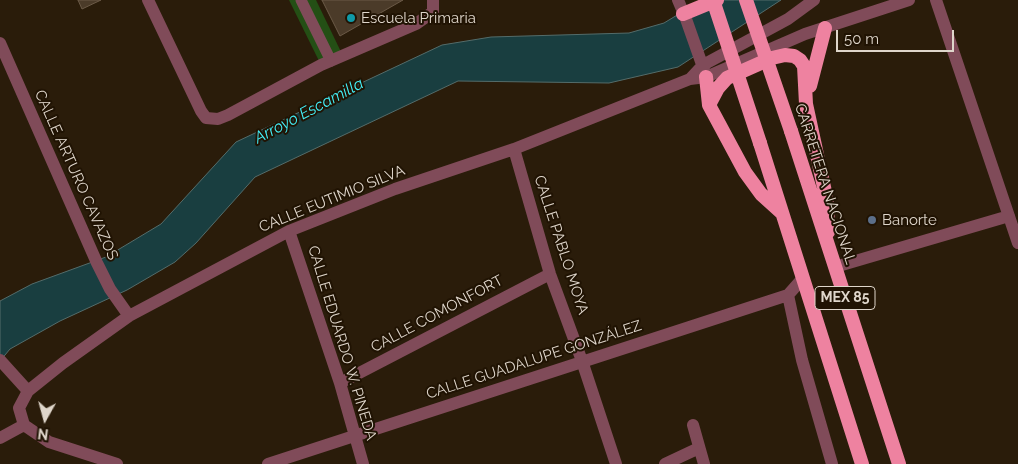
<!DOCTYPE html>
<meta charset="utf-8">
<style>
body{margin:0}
#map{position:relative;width:1018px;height:464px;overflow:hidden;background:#2a1c0a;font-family:Raleway,sans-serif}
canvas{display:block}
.north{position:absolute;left:20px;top:394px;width:50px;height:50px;-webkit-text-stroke:4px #201303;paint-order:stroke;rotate:187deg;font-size:14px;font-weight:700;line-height:20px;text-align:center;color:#dfd6cb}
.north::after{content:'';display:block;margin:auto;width:18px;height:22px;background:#dfd6cb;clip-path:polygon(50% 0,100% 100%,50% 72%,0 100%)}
.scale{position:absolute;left:836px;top:30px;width:118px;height:22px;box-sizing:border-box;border:2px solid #dfd6cb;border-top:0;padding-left:6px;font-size:15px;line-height:18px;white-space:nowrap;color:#dfd6cb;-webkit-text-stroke:4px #201303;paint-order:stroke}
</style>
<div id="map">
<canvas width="1018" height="464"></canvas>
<div class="north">N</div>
<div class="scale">50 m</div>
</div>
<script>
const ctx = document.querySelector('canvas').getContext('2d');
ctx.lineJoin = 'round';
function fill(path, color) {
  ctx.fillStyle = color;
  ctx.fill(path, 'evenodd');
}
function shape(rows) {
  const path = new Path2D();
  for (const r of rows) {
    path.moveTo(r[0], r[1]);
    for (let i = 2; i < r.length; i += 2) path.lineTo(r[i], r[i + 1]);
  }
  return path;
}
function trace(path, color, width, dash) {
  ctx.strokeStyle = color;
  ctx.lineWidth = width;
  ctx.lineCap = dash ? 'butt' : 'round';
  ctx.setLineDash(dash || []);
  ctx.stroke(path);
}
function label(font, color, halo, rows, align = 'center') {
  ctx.font = font + ' Raleway,sans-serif';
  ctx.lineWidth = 4;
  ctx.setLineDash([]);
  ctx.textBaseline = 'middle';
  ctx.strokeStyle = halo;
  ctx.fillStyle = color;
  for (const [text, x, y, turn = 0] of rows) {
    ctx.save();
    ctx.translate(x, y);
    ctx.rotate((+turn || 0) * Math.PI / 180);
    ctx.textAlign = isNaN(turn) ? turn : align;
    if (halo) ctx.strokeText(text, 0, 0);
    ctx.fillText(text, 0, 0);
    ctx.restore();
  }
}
fill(shape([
 [289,0,316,0,343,56,321,65]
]), '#244f15');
const water = shape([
 [702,0,781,0,678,67,609,83,458,81,255,177,196,243,175,262,127,290,60,321,10,349,0,361,0,301,32,284,106,257,161,224,236,142,442,45,491,37,629,33,664,23,702,0]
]);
fill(water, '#193e40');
trace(water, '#546c6a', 1);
const building = shape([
 [78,0,101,0,82,9,78,0],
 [322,0,403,0,340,36,322,0]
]);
fill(building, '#4b3b29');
trace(building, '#6c5b48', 1);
trace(shape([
 [301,0,331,61]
]), '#804b59', 11);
trace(shape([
 [148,0,201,111,206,118,218,119,228,115,321,65,416,24,433,12,433,0],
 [678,0,686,19,705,73],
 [936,0,1018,243],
 [0,43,97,263,110,289,129,316],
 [690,79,703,65,788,19,814,0],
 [514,149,550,274,582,361,616,464],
 [289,231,340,383,363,464],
 [835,267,1009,216],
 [788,295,802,360,832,464],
 [0,360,28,391],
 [340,383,550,274],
 [693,425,704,464],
 [0,438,24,425],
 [117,464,49,442,24,425,19,408,28,391,63,363,129,316,289,231,395,189,514,149,690,79,706,77,805,34,909,0],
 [268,464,788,295,803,278],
 [665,464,699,448]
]), '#804b59', 12);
trace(shape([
 [683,14,717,0],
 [706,77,709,105,745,172,761,194,782,213],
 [810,86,825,28],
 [709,105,718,88,727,78,772,58,785,55,794,56,800,60,804,66,806,104,827,201,828,232],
 [791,131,899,464],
 [760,143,862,464]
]), '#ee82a0', 14);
trace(shape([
 [713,0,760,143],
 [746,0,791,131]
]), '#ee82a0', 14);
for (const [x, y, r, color] of [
 [351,18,5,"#0f9aa8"],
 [872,220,5,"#5c6f8a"]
]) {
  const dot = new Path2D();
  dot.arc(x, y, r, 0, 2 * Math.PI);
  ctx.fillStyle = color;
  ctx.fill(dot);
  trace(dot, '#201303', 2);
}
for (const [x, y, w] of [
 [845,298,60]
]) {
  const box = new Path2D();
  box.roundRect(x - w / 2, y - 11.5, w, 23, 4);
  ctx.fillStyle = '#201303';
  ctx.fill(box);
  trace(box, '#dfd6cb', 1);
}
label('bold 14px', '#dfd6cb', null, [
 ["MEX 85",845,298]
]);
label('15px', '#dfd6cb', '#201303', [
 ["Escuela Primaria",361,18],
 ["Banorte",882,220]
], 'left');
label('15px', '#dfd6cb', '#201303', [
 ["CALLE ARTURO CAVAZOS",76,175,66],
 ["CARRETERA NACIONAL",825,184,72],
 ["CALLE EUTIMIO SILVA",332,199,-22],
 ["CALLE PABLO MOYA",561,245,72],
 ["CALLE COMONFORT",437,314,-28],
 ["CALLE EDUARDO W. PINEDA",342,343,73],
 ["CALLE GUADALUPE GONZÁLEZ",534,360,-18]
]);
label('italic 16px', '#43eff8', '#201303', [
 ["Arroyo Escamilla",309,111,-28]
]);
</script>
